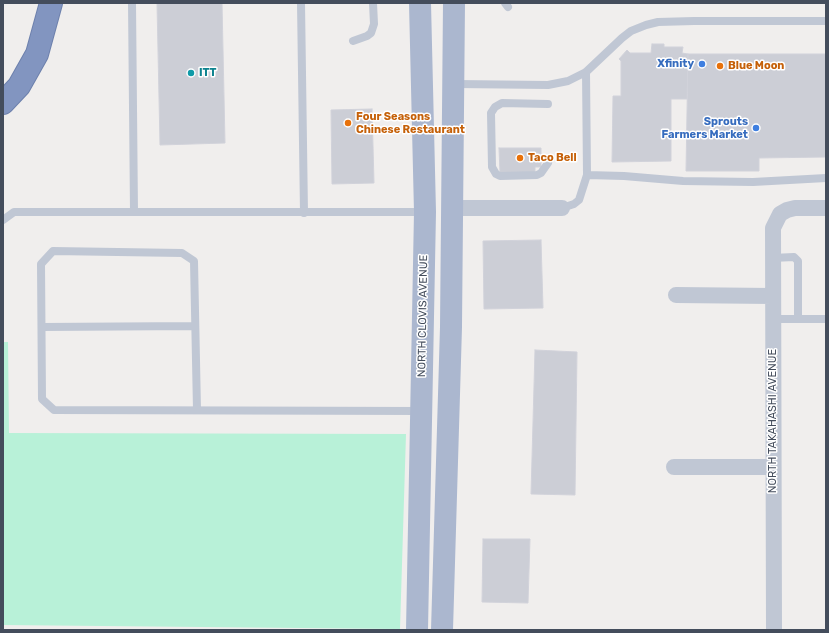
<!DOCTYPE html>
<style>
body{margin:0}
#map{position:relative;width:829px;height:633px;overflow:hidden;background:#f0eeed;font-family:Rubik,sans-serif}
canvas{display:block}
.frame{position:absolute;inset:0;border:4px solid #444d5c;pointer-events:none}
</style>
<div id="map">
<canvas width="829" height="633"></canvas>
<div class="frame"></div>
</div>
<script>
const ctx = document.querySelector('canvas').getContext('2d');
ctx.lineJoin = 'round';
function fill(path, color) {
  ctx.fillStyle = color;
  ctx.fill(path, 'evenodd');
}
function shape(rows) {
  const path = new Path2D();
  for (const r of rows) {
    path.moveTo(r[0], r[1]);
    for (let i = 2; i < r.length; i += 2) path.lineTo(r[i], r[i + 1]);
  }
  return path;
}
function trace(path, color, width, dash) {
  ctx.strokeStyle = color;
  ctx.lineWidth = width;
  ctx.lineCap = dash ? 'butt' : 'round';
  ctx.setLineDash(dash || []);
  ctx.stroke(path);
}
function label(font, color, halo, rows, align = 'center') {
  ctx.font = font + ' Rubik,sans-serif';
  ctx.lineWidth = 3;
  ctx.setLineDash([]);
  ctx.textBaseline = 'middle';
  ctx.strokeStyle = halo;
  ctx.fillStyle = color;
  for (const [text, x, y, turn = 0] of rows) {
    ctx.save();
    ctx.translate(x, y);
    ctx.rotate((+turn || 0) * Math.PI / 180);
    ctx.textAlign = isNaN(turn) ? turn : align;
    if (halo) ctx.strokeText(text, 0, 0);
    ctx.fillText(text, 0, 0);
    ctx.restore();
  }
}
fill(shape([
 [3,342,8,342,9,433,406,434,400,629,3,625]
]), '#b8f1d8');
const building = shape([
 [157,3,222,3,225,143,160,145,157,3],
 [652,44,664,44,664,47,683,47,682,53,688,54,687,99,671,99,671,161,612,162,613,96,621,96,621,61,619,59,627,50,630,53,651,53,652,44],
 [688,54,826,54,826,157,759,158,759,171,686,171,688,54],
 [372,109,374,183,332,184,331,110,372,109],
 [499,148,541,148,541,167,535,167,535,173,500,173,499,148],
 [541,240,543,308,484,309,483,241,541,240],
 [535,350,577,352,575,495,531,494,535,350],
 [483,539,530,539,528,603,482,602,483,539]
]);
fill(building, '#ccced6');
trace(building, '#d1d2da', 1);
const motorway = shape([
 [3,103,19,86,37,54,51,3]
]);
trace(motorway, '#6d80ac', 24);
trace(shape([
 [132,3,134,212],
 [301,3,304,213],
 [505,3,508,7],
 [353,41,367,36,371,33,374,24,373,3],
 [586,72,587,175],
 [455,84,548,85,568,81,586,72,622,38,631,31,646,25,658,22,694,21,826,21],
 [548,104,502,103,495,107,491,113,492,167,496,174,500,176,537,175,541,173,548,163],
 [562,208,574,204,579,200,587,175,624,176,683,181,753,182,826,178],
 [3,220,14,212,425,212],
 [772,258,794,257,798,261,798,319],
 [773,319,826,319],
 [42,327,195,326],
 [197,410,194,261,182,253,53,251,41,264,42,399,54,410,421,411]
]), '#c0c7d4', 8);
trace(shape([
 [451,208,562,208],
 [676,295,772,296],
 [674,467,772,467],
 [774,630,773,228,780,214,787,210,795,208,826,208]
]), '#c0c7d4', 16);
trace(shape([
 [417,630,425,212,420,3],
 [442,630,451,327,454,3]
]), '#abb7cf', 22);
trace(motorway, '#8295c0', 22);
for (const [x, y, r, color] of [
 [702,64,4,"#3f7fe0"],
 [720,66,4,"#e8710a"],
 [191,73,4,"#0f9aa8"],
 [348,123,4,"#e8710a"],
 [756,128,4,"#3f7fe0"],
 [520,158,4,"#e8710a"]
]) {
  const dot = new Path2D();
  dot.arc(x, y, r, 0, 2 * Math.PI);
  ctx.fillStyle = color;
  ctx.fill(dot);
  trace(dot, '#fff', 1.5);
}
label('bold 11px', '#366cbe', '#fff', [
 ["Xfinity",694,64],
 ["Sprouts",748,122],
 ["Farmers Market",748,135]
], 'right');
label('bold 11px', '#c56008', '#fff', [
 ["Blue Moon",728,66],
 ["Four Seasons",356,117],
 ["Chinese Restaurant",356,130],
 ["Taco Bell",528,158]
], 'left');
label('bold 11px', '#0d838f', '#fff', [
 ["ITT",199,73]
], 'left');
label('11px', '#444d5c', '#fff', [
 ["NORTH CLOVIS AVENUE",423,316,-89],
 ["NORTH TAKAHASHI AVENUE",773,421,-90]
]);
</script>
